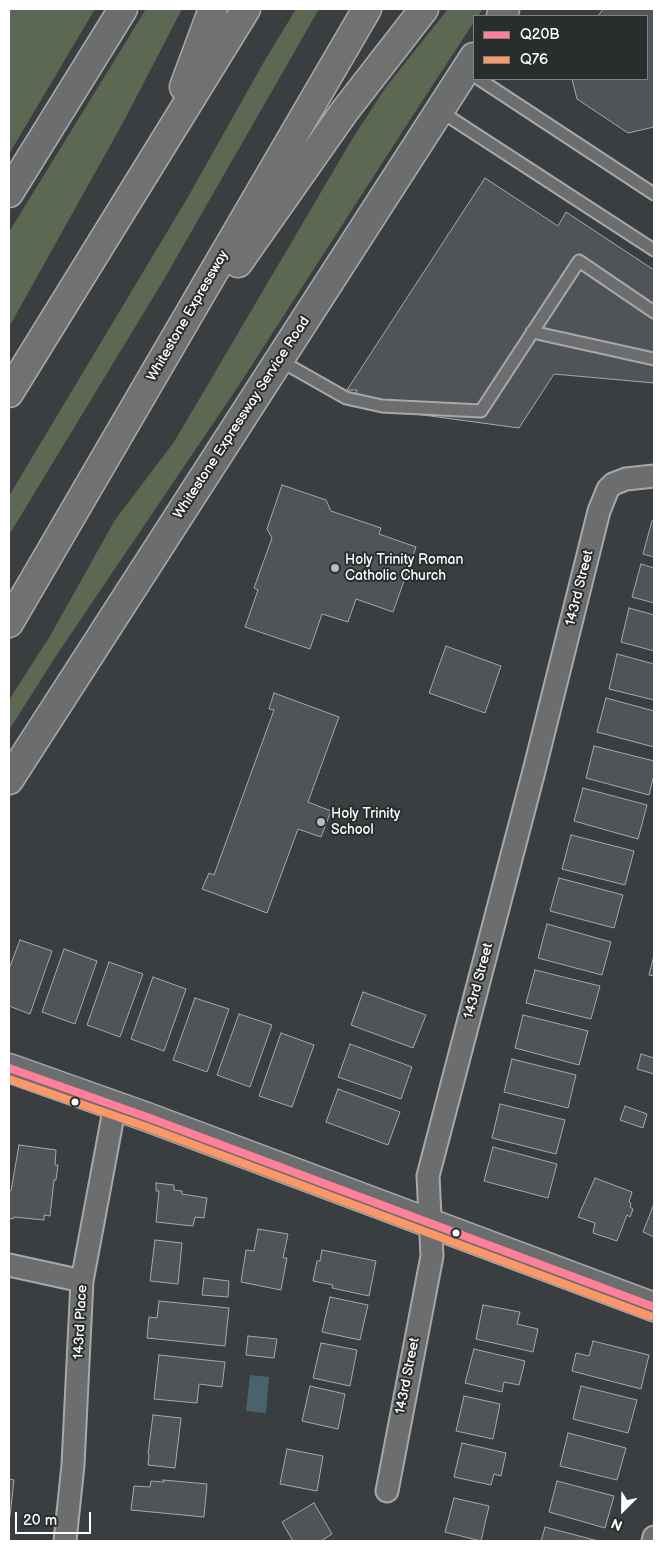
<!DOCTYPE html>
<style>
body{margin:0}
#map{position:relative;width:663px;height:1550px;overflow:hidden;background:#3b3e40;font-family:"Balsamiq Sans",sans-serif}
canvas{display:block}
.frame{position:absolute;inset:0;border:10px solid #fff;pointer-events:none}
.legend{position:absolute;left:473px;top:15px;width:175px;height:65px;box-sizing:border-box;background:#2a2d2e;border:1px solid #7f8182;margin:0;padding:6px 9px;list-style:none;font-size:15px;color:#fff}
.legend li{display:flex;align-items:center;gap:10px;height:25px}
.legend b{width:25px;border:1px solid #7f8182}
.north{position:absolute;left:598px;top:1485px;width:50px;height:50px;-webkit-text-stroke:4px #2a2d2e;paint-order:stroke;rotate:203deg;font-size:14px;font-weight:700;line-height:20px;text-align:center;color:#fff}
.north::after{content:'';display:block;margin:auto;width:18px;height:22px;background:#fff;clip-path:polygon(50% 0,100% 100%,50% 72%,0 100%)}
.scale{position:absolute;left:15px;top:1512px;width:76px;height:22px;box-sizing:border-box;border:2px solid #fff;border-top:0;padding-left:6px;font-size:15px;line-height:18px;white-space:nowrap;color:#fff;-webkit-text-stroke:4px #2a2d2e;paint-order:stroke}
</style>
<div id="map">
<canvas width="663" height="1550"></canvas>
<div class="frame"></div>
<ul class="legend">
<li><b style="height:6px;background:#ff8098"></b>Q20B</li>
<li><b style="height:6px;background:#fc9868"></b>Q76</li>
</ul>
<div class="north">N</div>
<div class="scale">20 m</div>
</div>
<script>
const ctx = document.querySelector('canvas').getContext('2d');
ctx.lineJoin = 'round';
function fill(path, color) {
  ctx.fillStyle = color;
  ctx.fill(path, 'evenodd');
}
function shape(rows) {
  const path = new Path2D();
  for (const r of rows) {
    path.moveTo(r[0], r[1]);
    for (let i = 2; i < r.length; i += 2) path.lineTo(r[i], r[i + 1]);
  }
  return path;
}
function trace(path, color, width, dash) {
  ctx.strokeStyle = color;
  ctx.lineWidth = width;
  ctx.lineCap = dash ? 'butt' : 'round';
  ctx.setLineDash(dash || []);
  ctx.stroke(path);
}
function label(font, color, halo, rows, align = 'center') {
  ctx.font = font + ' "Balsamiq Sans",sans-serif';
  ctx.lineWidth = 4;
  ctx.setLineDash([]);
  ctx.textBaseline = 'middle';
  ctx.strokeStyle = halo;
  ctx.fillStyle = color;
  for (const [text, x, y, turn = 0] of rows) {
    ctx.save();
    ctx.translate(x, y);
    ctx.rotate((+turn || 0) * Math.PI / 180);
    ctx.textAlign = isNaN(turn) ? turn : align;
    if (halo) ctx.strokeText(text, 0, 0);
    ctx.fillText(text, 0, 0);
    ctx.restore();
  }
}
fill(shape([
 [9,9,95,9,9,154],
 [146,9,182,9,125,119,9,327,9,232],
 [296,9,319,9,163,281,9,535,9,496,188,197,265,60],
 [448,9,483,9,478,16,474,16,474,22,419,106,237,388,56,656,9,730,9,700,50,636,115,520,174,442,354,136,386,87]
]), '#5d6852');
fill(shape([
 [250,1375,269,1377,266,1413,246,1411]
]), '#4a626c');
const building = shape([
 [603,9,654,9,654,127,628,133,577,99,572,79,647,79,647,16,598,16,603,9],
 [485,178,558,226,566,212,654,270,654,383,554,374,519,428,349,405,357,390,347,390,485,178],
 [282,485,326,500,331,511,381,528,379,534,416,547,393,612,356,599,348,622,322,614,310,649,245,627,258,590,254,588,272,538,267,529,282,485],
 [652,521,654,521,654,557,643,554,652,521],
 [641,564,654,568,654,603,632,597,641,564],
 [629,608,654,615,654,651,621,642,629,608],
 [446,646,501,666,485,713,429,693,446,646],
 [617,654,654,664,654,700,609,689,617,654],
 [274,693,339,717,308,802,331,811,321,837,298,829,267,913,202,889,209,873,214,875,274,710,269,709,274,693],
 [606,698,654,711,654,747,597,732,606,698],
 [594,746,654,761,654,775,649,795,586,778,594,746],
 [583,788,647,805,638,839,574,821,583,788],
 [571,835,634,851,625,885,562,869,571,835],
 [559,878,623,895,614,928,550,911,559,878],
 [547,924,611,942,602,975,538,958,547,924],
 [20,940,52,951,30,1014,9,1006,9,969,20,940],
 [64,949,97,961,75,1024,42,1012,64,949],
 [654,955,654,976,649,975,654,955],
 [109,962,143,974,120,1037,87,1025,109,962],
 [535,970,600,986,591,1019,526,1003,535,970],
 [153,977,186,989,164,1051,131,1039,153,977],
 [363,992,426,1015,413,1048,351,1025,363,992],
 [195,998,229,1009,207,1072,173,1060,195,998],
 [239,1014,272,1025,250,1087,217,1075,239,1014],
 [523,1015,588,1031,579,1065,515,1048,523,1015],
 [281,1033,314,1045,292,1107,259,1096,281,1033],
 [350,1044,412,1067,401,1099,338,1077,350,1044],
 [641,1054,654,1058,654,1074,637,1069,641,1054],
 [512,1059,576,1075,568,1108,504,1092,512,1059],
 [338,1089,400,1112,388,1145,326,1122,338,1089],
 [500,1104,565,1120,556,1154,492,1138,500,1104],
 [625,1106,647,1114,643,1128,620,1120,625,1106],
 [19,1145,56,1150,55,1165,58,1165,56,1180,54,1180,50,1216,44,1215,44,1220,14,1217,13,1219,9,1218,9,1190,11,1191,19,1145],
 [493,1147,557,1164,548,1198,484,1181,493,1147],
 [595,1178,632,1192,629,1202,631,1203,630,1207,633,1209,630,1217,627,1215,617,1241,593,1233,595,1223,578,1217,595,1178],
 [156,1183,174,1185,174,1190,182,1191,182,1194,207,1198,204,1218,195,1217,193,1226,156,1222,159,1191,156,1191,156,1183],
 [654,1204,654,1237,643,1232,654,1204],
 [258,1229,288,1234,283,1258,287,1258,281,1290,241,1282,246,1250,254,1251,258,1229],
 [155,1240,182,1243,178,1284,150,1281,155,1240],
 [322,1250,376,1261,369,1296,332,1288,333,1285,313,1281,317,1261,320,1261,322,1250],
 [204,1278,229,1281,228,1297,202,1295,204,1278],
 [330,1297,368,1305,360,1340,322,1332,330,1297],
 [159,1301,229,1308,225,1346,147,1338,149,1317,157,1318,159,1301],
 [483,1305,520,1312,517,1324,538,1329,533,1352,476,1339,483,1305],
 [248,1336,277,1339,274,1358,246,1355,248,1336],
 [593,1341,649,1355,641,1389,572,1371,576,1353,589,1356,593,1341],
 [321,1343,357,1350,350,1386,313,1378,321,1343],
 [474,1349,525,1361,519,1385,504,1382,502,1392,465,1383,474,1349],
 [159,1355,225,1362,222,1387,199,1384,197,1403,154,1399,159,1355],
 [310,1386,345,1394,338,1429,302,1421,310,1386],
 [581,1386,637,1400,628,1433,573,1419,581,1386],
 [464,1396,500,1404,493,1439,456,1431,464,1396],
 [153,1415,181,1418,175,1468,148,1465,149,1454,148,1454,153,1415],
 [568,1433,626,1448,617,1480,560,1466,568,1433],
 [462,1443,506,1453,501,1476,494,1474,491,1485,454,1477,462,1443],
 [287,1449,323,1456,317,1491,280,1484,287,1449],
 [9,1479,14,1480,10,1516,9,1516,9,1479],
 [163,1480,207,1484,204,1517,131,1510,134,1486,150,1487,151,1481,164,1482,163,1480],
 [557,1481,614,1496,605,1528,549,1512,557,1481],
 [454,1498,489,1506,481,1541,445,1532,454,1498],
 [314,1503,332,1534,321,1541,293,1541,282,1522,314,1503],
 [545,1527,583,1537,598,1541,541,1541,545,1527]
]);
fill(building, '#505458');
trace(building, '#a7a8a9', 1);
const service = shape([
 [479,79,654,194],
 [440,111,654,250],
 [532,332,654,359],
 [279,360,346,398,382,406,481,411,579,261,654,312]
]);
const minor = shape([
 [9,1265,82,1281],
 [387,1491,432,1256,428,1176,534,771,599,511,608,489,613,484,626,479,654,476],
 [65,1541,73,1465,82,1281,115,1105],
 [653,1541,654,1537]
]);
const tertiary = shape([
 [9,1068,147,1117,654,1307]
]);
const secondary = shape([
 [501,16,505,9],
 [9,193,123,9],
 [9,780,474,57]
]);
const motorway = shape([
 [184,87,213,9],
 [238,263,344,112,424,9],
 [9,393,246,9],
 [9,623,367,9]
]);
trace(service, '#a7a8a9', 15);
trace(minor, '#a7a8a9', 25);
trace(tertiary, '#a7a8a9', 31);
trace(secondary, '#a7a8a9', 31);
trace(motorway, '#a7a8a9', 31);
trace(service, '#6c6d6e', 11);
trace(minor, '#6c6d6e', 21);
trace(tertiary, '#6c6d6e', 28);
trace(secondary, '#6c6d6e', 28);
trace(motorway, '#717170', 28);
trace(shape([
 [9,1068,147,1117,654,1307]
]), '#ff8098', 8);
trace(shape([
 [9,1079,144,1126,650,1316]
]), '#fc9868', 8);
for (const [x, y, r, color] of [
 [335,568,5,"#babbbc"],
 [321,822,5,"#babbbc"],
 [75,1102,4.5,"#fff"],
 [456,1233,4.5,"#fff"]
]) {
  const dot = new Path2D();
  dot.arc(x, y, r, 0, 2 * Math.PI);
  ctx.fillStyle = color;
  ctx.fill(dot);
  trace(dot, '#2a2d2e', 2);
}
label('14px', '#fff', '#2a2d2e', [
 ["Whitestone Expressway",188,316,-60],
 ["Whitestone Expressway Service Road",242,418,-57],
 ["143rd Street",580,588,-76],
 ["143rd Street",479,981,-75],
 ["143rd Place",81,1322,-87],
 ["143rd Street",408,1376,-79]
]);
label('14px', '#fff', '#2a2d2e', [
 ["Holy Trinity Roman",345,560],
 ["Catholic Church",345,576],
 ["Holy Trinity",331,814],
 ["School",331,830]
], 'left');
</script>
